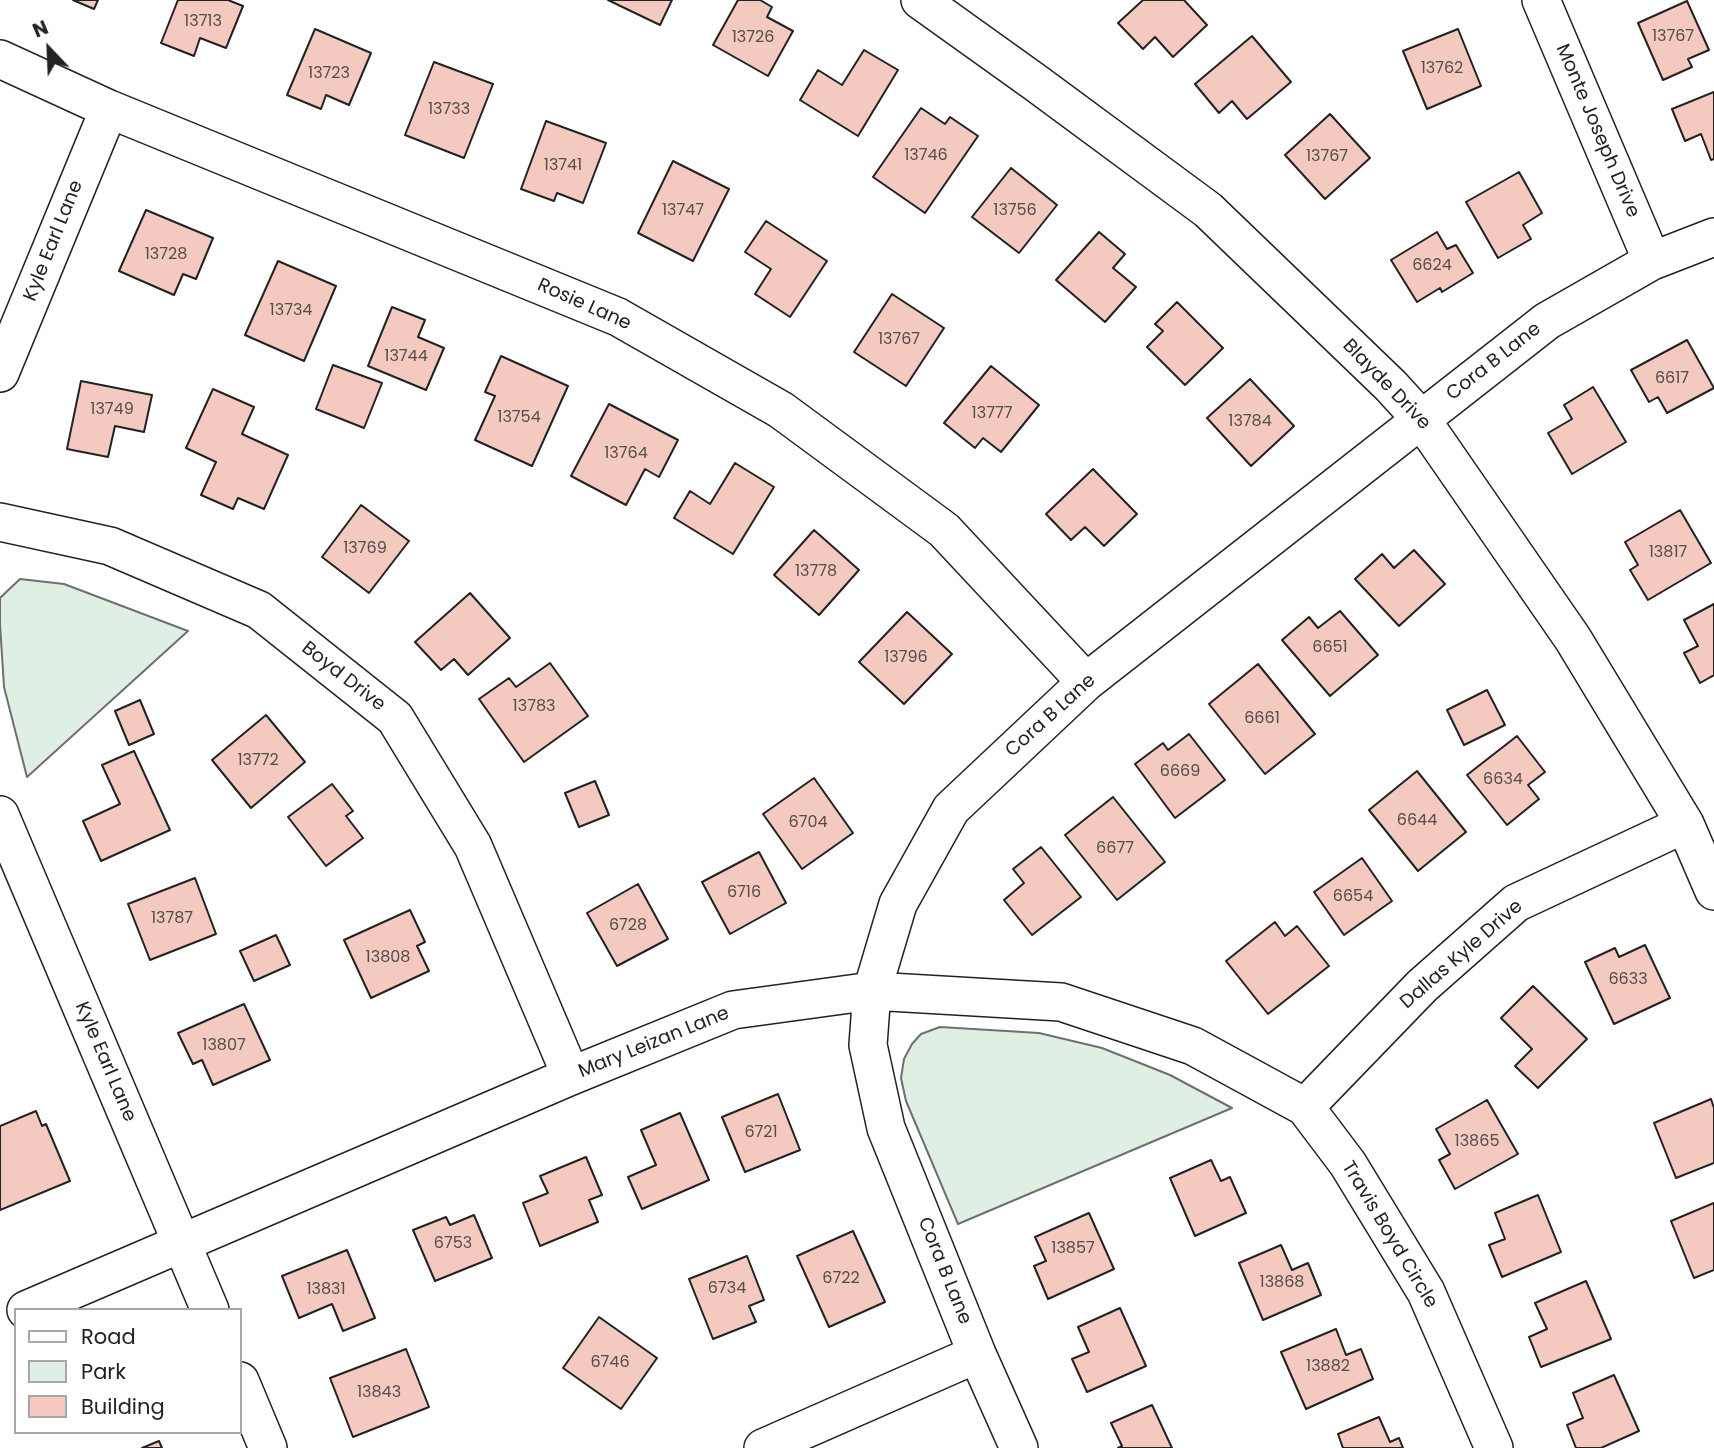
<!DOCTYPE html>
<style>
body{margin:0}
#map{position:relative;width:1714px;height:1448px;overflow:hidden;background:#fff;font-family:Poppins,sans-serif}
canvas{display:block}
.legend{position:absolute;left:14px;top:1308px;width:228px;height:126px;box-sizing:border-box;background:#fff;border:2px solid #a7a7a7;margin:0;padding:9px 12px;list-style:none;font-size:21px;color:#222}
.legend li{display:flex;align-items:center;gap:14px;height:35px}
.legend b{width:35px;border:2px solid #a7a7a7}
.north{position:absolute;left:14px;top:14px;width:70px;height:70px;-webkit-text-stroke:5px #fff;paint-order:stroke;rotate:337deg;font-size:19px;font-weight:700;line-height:28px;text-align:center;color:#222}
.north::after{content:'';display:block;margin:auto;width:24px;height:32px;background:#222;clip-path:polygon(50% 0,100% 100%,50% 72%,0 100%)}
</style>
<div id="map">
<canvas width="1714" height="1448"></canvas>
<ul class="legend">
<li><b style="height:9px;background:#fff"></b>Road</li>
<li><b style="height:19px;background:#e0efe3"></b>Park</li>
<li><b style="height:19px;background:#f3c9c0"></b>Building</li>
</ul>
<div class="north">N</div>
</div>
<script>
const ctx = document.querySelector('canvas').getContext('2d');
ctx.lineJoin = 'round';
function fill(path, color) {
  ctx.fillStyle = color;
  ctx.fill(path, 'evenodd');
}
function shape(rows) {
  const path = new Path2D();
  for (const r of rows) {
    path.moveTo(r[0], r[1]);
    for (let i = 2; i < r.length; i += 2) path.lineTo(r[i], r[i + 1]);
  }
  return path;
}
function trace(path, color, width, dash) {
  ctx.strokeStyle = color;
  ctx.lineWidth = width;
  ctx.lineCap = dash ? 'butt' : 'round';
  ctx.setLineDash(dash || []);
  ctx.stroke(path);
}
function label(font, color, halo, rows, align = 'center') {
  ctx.font = font + ' Poppins,sans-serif';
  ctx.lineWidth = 5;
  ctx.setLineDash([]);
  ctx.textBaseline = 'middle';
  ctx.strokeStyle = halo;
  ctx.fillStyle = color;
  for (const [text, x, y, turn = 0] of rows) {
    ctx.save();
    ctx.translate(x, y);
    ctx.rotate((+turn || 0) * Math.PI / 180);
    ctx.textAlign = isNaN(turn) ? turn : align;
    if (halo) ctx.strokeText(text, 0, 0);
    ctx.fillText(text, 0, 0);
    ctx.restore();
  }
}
const green = shape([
 [20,579,64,584,188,631,27,777,4,687,0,624,0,598,20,579],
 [940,1027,1039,1033,1102,1048,1170,1075,1232,1108,958,1224,906,1101,901,1078,904,1059,912,1044,921,1034,940,1027]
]);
fill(green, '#e0efe3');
trace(green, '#6f6f6f', 2);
const building = shape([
 [73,0,98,0,94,9,73,0],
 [178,0,228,0,243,6,226,48,200,38,194,56,161,43,178,0],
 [608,0,672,0,660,25,608,0],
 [738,0,760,0,772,7,767,17,793,31,768,76,713,45,738,0],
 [1143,0,1184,0,1207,25,1173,57,1155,37,1143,49,1118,23,1143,0],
 [1687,1,1709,50,1688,59,1692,67,1663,80,1638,23,1687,1],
 [315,29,371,53,349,105,326,95,321,109,287,95,315,29],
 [1458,29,1481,86,1427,109,1403,51,1458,29],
 [1252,36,1291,82,1247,119,1232,101,1219,113,1195,84,1252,36],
 [864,50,898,70,858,136,800,100,818,70,842,85,864,50],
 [434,62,493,84,464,158,405,135,434,62],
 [1714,92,1714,159,1711,160,1701,134,1685,141,1672,109,1714,92],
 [921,108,945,124,950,117,978,136,925,213,873,177,921,108],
 [1330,114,1370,158,1325,199,1285,155,1330,114],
 [546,121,606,143,583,203,557,193,554,201,521,189,546,121],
 [673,161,729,189,693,261,638,233,673,161],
 [1011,168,1057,205,1019,253,972,217,1011,168],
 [1519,172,1542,213,1523,225,1531,239,1498,258,1466,202,1519,172],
 [146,210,213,238,196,279,183,274,174,295,119,271,146,210],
 [766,221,827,261,790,317,755,294,771,269,745,252,766,221],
 [1099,232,1125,254,1113,268,1136,287,1105,322,1056,280,1099,232],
 [1437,232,1447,249,1456,245,1473,273,1442,292,1440,288,1417,302,1391,260,1437,232],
 [278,261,336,286,304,361,245,335,278,261],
 [892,294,944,328,906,386,854,352,892,294],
 [1177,302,1223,348,1185,385,1147,347,1163,331,1155,324,1177,302],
 [392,307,425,320,418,337,444,348,426,390,368,366,392,307],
 [1687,340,1714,388,1667,413,1658,397,1649,402,1631,370,1687,340],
 [501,356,568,386,532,466,475,440,495,396,485,392,501,356],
 [333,365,382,383,364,428,316,409,333,365],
 [991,366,1039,405,1001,452,983,438,975,448,944,423,991,366],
 [1250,379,1294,426,1251,466,1207,418,1250,379],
 [81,381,152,395,144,432,115,426,108,457,67,449,81,381],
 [1593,387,1626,442,1572,474,1548,433,1572,419,1564,405,1593,387],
 [213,389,254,407,242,434,288,455,264,509,238,498,233,509,201,495,216,462,186,448,213,389],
 [609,404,678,440,659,477,645,469,626,505,571,476,609,404],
 [735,463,774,487,733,554,674,518,690,491,710,504,735,463],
 [1093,469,1137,514,1104,546,1085,527,1071,540,1046,514,1093,469],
 [361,505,409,541,369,593,322,557,361,505],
 [1680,510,1711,563,1648,600,1630,570,1638,565,1625,542,1680,510],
 [814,530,859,570,819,615,774,575,814,530],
 [1414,550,1445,584,1399,626,1355,579,1382,554,1394,568,1414,550],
 [470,593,510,638,468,675,454,659,441,670,415,642,470,593],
 [1714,604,1714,675,1700,683,1684,653,1698,646,1684,620,1714,604],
 [1340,611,1378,655,1330,696,1282,640,1309,617,1318,628,1340,611],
 [907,612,952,654,904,704,859,662,907,612],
 [550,663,588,716,524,762,479,699,509,678,516,687,550,663],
 [1258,664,1315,734,1265,774,1209,704,1258,664],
 [1487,690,1505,725,1464,745,1447,710,1487,690],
 [140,700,154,734,129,745,115,711,140,700],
 [266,715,305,762,251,808,212,760,266,715],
 [1189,734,1225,780,1175,818,1135,764,1163,743,1168,750,1189,734],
 [1517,736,1545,772,1528,785,1539,799,1507,825,1467,775,1517,736],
 [134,751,170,830,101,861,83,821,120,804,102,765,134,751],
 [1417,771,1466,832,1418,871,1369,810,1417,771],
 [814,778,853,833,802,869,763,814,814,778],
 [595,781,609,815,579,827,565,793,595,781],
 [332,784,353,811,346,816,363,838,326,866,288,817,332,784],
 [1113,797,1165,862,1117,900,1065,835,1113,797],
 [1041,847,1081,897,1032,935,1004,900,1024,883,1013,869,1041,847],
 [759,852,786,903,730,934,702,882,759,852],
 [1362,858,1392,901,1344,935,1314,892,1362,858],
 [195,878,216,934,150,960,128,904,195,878],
 [638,884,668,939,617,966,587,913,638,884],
 [410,910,425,942,417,946,429,971,371,998,344,940,410,910],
 [1275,922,1285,936,1297,926,1329,966,1268,1014,1226,961,1275,922],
 [276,935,290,965,254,981,240,951,276,935],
 [1645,945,1670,998,1614,1024,1585,962,1615,948,1619,957,1645,945],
 [1533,986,1587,1039,1538,1088,1515,1066,1532,1049,1501,1018,1533,986],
 [244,1004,270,1060,213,1085,202,1060,193,1064,178,1033,244,1004],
 [778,1094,800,1150,745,1172,722,1117,778,1094],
 [1711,1099,1714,1108,1714,1163,1676,1178,1654,1123,1711,1099],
 [1487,1100,1518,1154,1455,1189,1439,1160,1450,1154,1436,1129,1487,1100],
 [36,1111,42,1126,46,1124,70,1181,0,1210,0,1126,36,1111],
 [680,1113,709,1180,642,1209,628,1177,656,1165,641,1130,680,1113],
 [586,1157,602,1195,589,1200,598,1222,540,1246,523,1203,548,1193,540,1176,586,1157],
 [1211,1160,1221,1181,1230,1177,1246,1213,1195,1236,1170,1178,1211,1160],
 [1538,1195,1561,1252,1502,1277,1489,1245,1505,1239,1495,1213,1538,1195],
 [1714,1203,1714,1270,1694,1278,1671,1221,1714,1203],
 [1089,1213,1114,1269,1048,1299,1034,1266,1046,1261,1035,1237,1089,1213],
 [474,1215,492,1258,435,1281,413,1230,446,1217,450,1225,474,1215],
 [853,1231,885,1302,829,1327,797,1256,853,1231],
 [1281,1245,1292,1270,1308,1263,1321,1295,1263,1320,1239,1263,1281,1245],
 [347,1250,375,1318,343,1331,332,1304,299,1318,282,1276,347,1250],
 [747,1256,764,1300,749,1306,756,1322,713,1339,689,1279,747,1256],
 [1586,1281,1611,1339,1541,1367,1529,1337,1547,1329,1535,1303,1586,1281],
 [1120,1308,1146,1366,1087,1392,1072,1359,1089,1352,1078,1327,1120,1308],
 [599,1317,657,1358,621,1409,563,1368,599,1317],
 [1336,1329,1346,1355,1361,1349,1373,1379,1306,1409,1281,1352,1336,1329],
 [406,1349,429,1407,353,1437,330,1378,406,1349],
 [1614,1375,1639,1431,1601,1448,1576,1448,1567,1425,1583,1418,1573,1393,1614,1375],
 [1152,1405,1172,1448,1118,1448,1122,1446,1111,1423,1152,1405],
 [1379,1417,1390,1442,1399,1438,1403,1448,1343,1448,1338,1434,1379,1417],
 [159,1441,162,1448,142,1448,159,1441]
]);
fill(building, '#f3c9c0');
trace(building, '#222', 2);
const minor = shape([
 [920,0,1036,83,1208,210,1391,386,1421,419,1573,639,1685,824,1714,891],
 [1541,0,1652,261],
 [0,59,109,109,618,317,781,410,944,530,1086,682],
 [0,373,109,109],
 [0,522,110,546,259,610,395,718,473,846,571,1076],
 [0,815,210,1310],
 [1305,1107,1422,986,1516,903,1685,824],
 [26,1310,571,1076,733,1010,872,991,1061,1002,1193,1046,1305,1107,1348,1164,1426,1292,1494,1448],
 [240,1381,268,1448],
 [763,1448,977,1354],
 [1019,1448,977,1354,886,1128,868,1045,872,991,898,904,951,809,1086,682,1547,321,1652,261,1714,237]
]);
trace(minor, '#222', 40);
trace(minor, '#fff', 37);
label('16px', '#564c4a', null, [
 ["13713",203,22],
 ["13767",1673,37],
 ["13726",753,38],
 ["13762",1442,69],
 ["13723",329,74],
 ["13733",449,110],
 ["13746",926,156],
 ["13767",1327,157],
 ["13741",563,166],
 ["13747",683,211],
 ["13756",1015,211],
 ["13728",166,255],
 ["6624",1432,266],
 ["13734",291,311],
 ["13767",899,340],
 ["13744",406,357],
 ["6617",1672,379],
 ["13749",112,410],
 ["13777",992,414],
 ["13754",519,418],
 ["13784",1250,422],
 ["13764",626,454],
 ["13769",365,549],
 ["13817",1668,553],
 ["13778",816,572],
 ["6651",1330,648],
 ["13796",906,658],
 ["13783",534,707],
 ["6661",1262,719],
 ["13772",258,761],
 ["6669",1180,772],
 ["6634",1503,780],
 ["6644",1417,821],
 ["6704",808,823],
 ["6677",1115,849],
 ["6716",744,893],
 ["6654",1353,897],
 ["13787",172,919],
 ["6728",628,926],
 ["13808",388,958],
 ["6633",1628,980],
 ["13807",224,1046],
 ["6721",761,1133],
 ["13865",1477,1142],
 ["6753",453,1244],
 ["13857",1073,1249],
 ["6722",841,1279],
 ["13868",1282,1283],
 ["6734",727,1289],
 ["13831",326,1290],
 ["6746",610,1363],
 ["13882",1328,1367],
 ["13843",379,1393]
]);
label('19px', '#222', '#fff', [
 ["Monte Joseph Drive",1597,131,67],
 ["Kyle Earl Lane",54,241,-68],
 ["Rosie Lane",584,305,24],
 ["Cora B Lane",1494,362,-38],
 ["Blayde Drive",1386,385,46],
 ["Boyd Drive",343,677,38],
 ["Cora B Lane",1051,716,-42],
 ["Dallas Kyle Drive",1462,955,-41],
 ["Mary Leizan Lane",654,1043,-22],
 ["Kyle Earl Lane",105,1062,67],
 ["Travis Boyd Circle",1389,1235,59],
 ["Cora B Lane",944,1271,68]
]);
</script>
